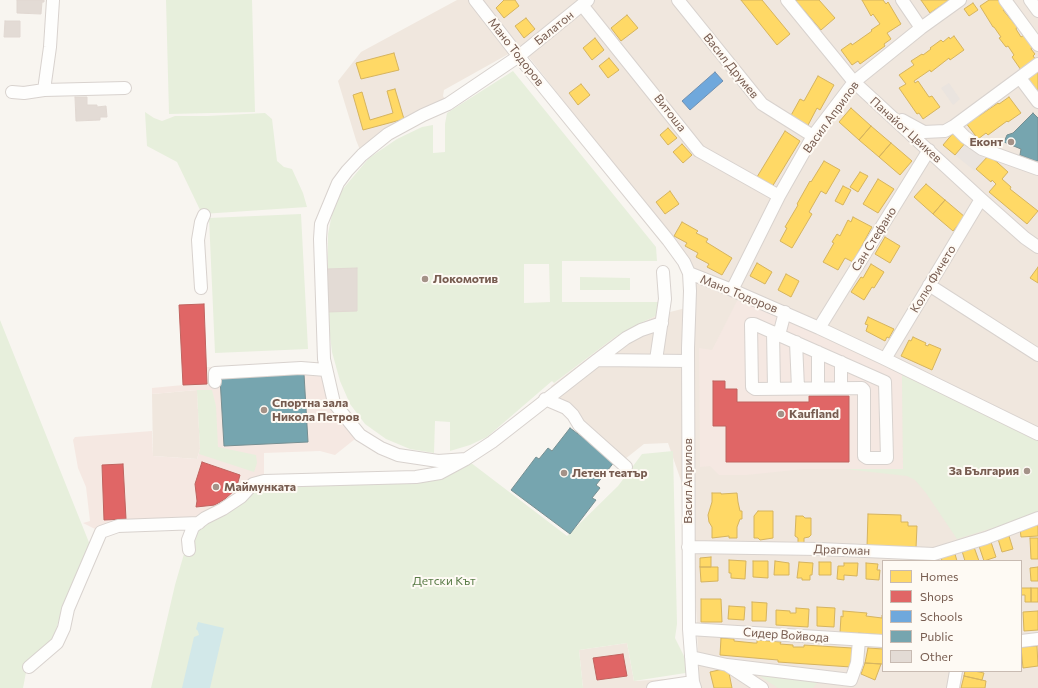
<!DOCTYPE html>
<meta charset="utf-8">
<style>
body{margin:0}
#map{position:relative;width:1038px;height:688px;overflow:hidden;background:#f8f5f0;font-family:Commissioner,sans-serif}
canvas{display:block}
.legend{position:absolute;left:882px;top:560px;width:140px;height:112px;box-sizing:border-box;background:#fefaf4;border:1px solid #c8bbb2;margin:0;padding:5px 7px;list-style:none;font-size:12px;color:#775c50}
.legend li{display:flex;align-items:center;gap:8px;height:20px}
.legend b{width:20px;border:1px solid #c8bbb2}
</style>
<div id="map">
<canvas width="1038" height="688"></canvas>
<ul class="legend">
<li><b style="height:11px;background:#ffd966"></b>Homes</li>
<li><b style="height:11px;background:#e06666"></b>Shops</li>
<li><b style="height:11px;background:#6fa8dc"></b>Schools</li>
<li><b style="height:11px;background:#76a5af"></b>Public</li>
<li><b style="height:11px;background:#e3dbd5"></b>Other</li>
</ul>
</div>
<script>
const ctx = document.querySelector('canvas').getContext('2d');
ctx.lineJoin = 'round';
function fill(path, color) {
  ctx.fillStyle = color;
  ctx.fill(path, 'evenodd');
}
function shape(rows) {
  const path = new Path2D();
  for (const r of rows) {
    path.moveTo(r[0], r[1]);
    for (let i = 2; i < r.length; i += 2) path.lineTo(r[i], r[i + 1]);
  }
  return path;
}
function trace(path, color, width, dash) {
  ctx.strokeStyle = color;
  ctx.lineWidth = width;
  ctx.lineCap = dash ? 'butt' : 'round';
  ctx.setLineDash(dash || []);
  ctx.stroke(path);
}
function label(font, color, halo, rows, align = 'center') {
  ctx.font = font + ' Commissioner,sans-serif';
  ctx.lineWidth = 4;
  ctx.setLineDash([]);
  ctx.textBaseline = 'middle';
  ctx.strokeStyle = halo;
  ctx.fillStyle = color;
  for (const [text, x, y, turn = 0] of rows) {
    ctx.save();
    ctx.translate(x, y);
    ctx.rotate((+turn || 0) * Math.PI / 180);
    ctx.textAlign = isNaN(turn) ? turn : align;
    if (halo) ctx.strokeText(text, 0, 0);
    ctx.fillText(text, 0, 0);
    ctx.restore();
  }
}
fill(shape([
 [457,0,1038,0,1038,688,583,688,579,650,627,643,634,681,699,677,694,560,688,501,668,443,644,444,620,463,561,409,551,386,615,337,647,320,658,315,694,306,673,240,521,47,444,90,443,96,448,104,362,155,356,140,338,81,361,52],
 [883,561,1021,561,1021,671,883,671],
 [197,390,200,449,197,459,153,456,152,394]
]), '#f0e7de');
fill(shape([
 [739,297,902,375,903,469,804,469,746,475,719,475,710,466,700,467,699,348,712,350],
 [204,304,207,367,214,367,215,372,314,364,324,359,334,403,360,435,335,455,320,451,264,453,264,481,205,518,101,532,83,523,90,521,86,487,78,468,73,440,75,437,152,431,153,456,197,459,200,449,197,390,152,394,152,388,183,385,179,305]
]), '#f5e8e2');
fill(shape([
 [949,83,960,99,953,105,941,88],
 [966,142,985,159,975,171,955,155]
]), '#eae4df');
fill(shape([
 [166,0,252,0,255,112,169,114],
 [513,71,656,247,657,261,562,261,562,302,658,302,658,315,647,320,615,337,554,383,552,381,487,437,470,445,450,451,450,422,435,421,434,453,410,449,386,439,365,424,350,404,340,381,332,352,327,312,328,234,332,214,342,190,369,158,397,139,422,127,433,125,433,153,445,152,445,124,447,113],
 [524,264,549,264,550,302,524,303],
 [145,112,154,118,162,121,175,116,207,116,265,113,272,119,277,161,284,167,292,169,303,193,307,207,202,214,177,162,147,146],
 [301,214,308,349,215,353,209,218],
 [580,277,630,278,630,290,580,290],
 [0,320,90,545,60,616,53,640,28,662,23,688,0,688],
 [902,375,1038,438,1038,514,957,539,926,493,915,480,907,476,844,469,903,469],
 [197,390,212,390,216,406,218,447,256,455,257,463,254,472,199,454,200,449],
 [673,451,677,624,675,638,692,672,634,681,627,643,579,650,583,688,151,688,175,585,188,540,205,518,253,484,416,477,466,459,567,536,618,486,642,454],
 [755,673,819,681,813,688,778,688]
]), '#e7efdc');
fill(shape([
 [198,622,224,628,210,688,182,688,194,637,199,635,198,631,196,629]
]), '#d2e8e9');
const homes = shape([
 [504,0,515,0,519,6,504,18,496,8,504,0],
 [741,0,762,0,790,34,777,45,741,0],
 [797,0,819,0,835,18,821,30,796,1,797,0],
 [862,0,883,0,886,4,888,2,901,24,887,33,891,39,884,44,885,46,860,64,858,61,852,65,841,50,851,43,852,45,872,31,871,30,880,24,873,14,871,16,862,0],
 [921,0,949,0,930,13,921,0],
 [989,0,999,0,1005,9,1003,10,1017,27,1016,29,1021,37,1024,35,1032,47,1031,49,1035,54,1033,56,1036,60,1021,70,1012,57,1014,55,1008,46,1006,47,999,38,1001,37,994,27,993,27,980,6,989,0],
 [973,3,978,10,969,16,964,9,973,3],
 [627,15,638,28,621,41,611,28,627,15],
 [526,18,535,29,524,38,515,26,526,18],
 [954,36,964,50,950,60,949,58,931,72,930,70,914,81,915,83,918,81,929,97,932,96,940,107,923,119,919,113,917,114,899,88,906,84,899,75,914,65,911,61,922,54,923,55,931,49,930,48,941,40,943,42,949,37,950,39,954,36],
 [595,38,604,50,592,60,583,48,595,38],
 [394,53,399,70,361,79,356,63,394,53],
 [609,58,619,70,608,78,599,66,609,58],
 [1038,71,1038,93,1027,79,1038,71],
 [818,76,834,85,820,110,817,108,806,129,789,119,800,99,804,101,818,76],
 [581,84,590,95,578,105,569,93,581,84],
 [395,89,404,119,363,130,353,95,362,92,370,120,393,113,387,91,395,89],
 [1009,97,1021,113,1008,122,1007,121,988,135,986,133,978,139,966,123,977,115,979,116,998,103,999,104,1009,97],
 [851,108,871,126,859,140,839,122,851,108],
 [871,126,891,143,879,157,859,140,871,126],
 [668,128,677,138,668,145,660,135,668,128],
 [785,131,800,141,772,187,757,177,785,131],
 [954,132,966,142,955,155,943,145,954,132],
 [891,143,912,161,900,175,879,157,891,143],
 [682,144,692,155,683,163,673,152,682,144],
 [989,155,1008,172,1002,179,1011,187,1010,189,1038,211,1027,224,989,192,996,184,992,180,991,182,976,169,989,155],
 [824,161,840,170,826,194,821,191,809,212,812,214,792,248,780,241,787,228,785,227,798,205,797,204,810,181,811,182,824,161],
 [860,172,868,176,858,192,850,187,860,172],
 [878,179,894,189,878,213,863,204,878,179],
 [926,184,945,200,933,214,914,197,926,184],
 [843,186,851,190,843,205,835,201,843,186],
 [670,191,679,204,665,214,656,202,670,191],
 [945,200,965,217,953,231,933,214,945,200],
 [853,217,872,227,853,262,845,258,838,270,823,262,834,243,832,242,837,234,840,236,848,220,851,222,853,217],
 [682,222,698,231,696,233,708,239,706,242,732,258,722,275,707,267,709,264,696,257,698,253,685,246,687,243,674,236,682,222],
 [885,237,900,246,890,263,875,254,885,237],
 [757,263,772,272,765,284,750,276,757,263],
 [871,264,884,272,874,288,872,287,864,300,851,292,861,277,863,278,871,264],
 [1038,267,1038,283,1030,278,1038,267],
 [786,274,799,281,791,297,778,290,786,274],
 [868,317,894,329,889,338,887,337,885,341,866,331,868,325,865,324,868,317],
 [913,337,926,343,925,345,928,346,929,344,941,349,932,370,901,356,909,340,911,341,913,337],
 [712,493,721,493,721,494,737,493,738,502,740,511,742,511,742,519,740,519,737,527,737,538,729,538,729,536,712,538,712,527,709,522,708,515,712,502,712,493],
 [758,511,773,511,773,538,760,540,758,538,754,538,754,516,758,511],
 [868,514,901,515,901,522,908,522,908,526,917,526,916,548,867,547,868,514],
 [796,516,803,516,805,518,811,518,811,535,809,537,804,538,804,543,798,543,798,538,795,536,796,516],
 [1038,523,1038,536,1021,537,1020,529,1038,523],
 [1009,536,1013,549,1002,552,998,539,1009,536],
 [1030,538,1038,538,1038,559,1031,559,1030,538],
 [991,542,996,557,984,561,979,546,991,542],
 [974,547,979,561,965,561,962,551,974,547],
 [955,554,957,561,942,561,941,557,955,554],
 [711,557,711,567,700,567,700,558,711,557],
 [729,560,746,561,745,579,731,578,731,573,729,573,729,560],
 [753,561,768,561,768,578,753,577,753,561],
 [775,561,789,563,789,575,774,575,775,561],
 [799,562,813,563,812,575,810,575,810,580,802,580,802,578,797,578,799,562],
 [819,562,831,562,831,575,819,575,819,562],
 [844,563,858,563,857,576,844,575,844,580,837,579,838,566,844,566,844,563],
 [866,563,878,564,877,570,880,570,879,580,866,579,866,563],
 [700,567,718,567,718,581,701,582,700,567],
 [1038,567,1038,581,1031,581,1030,568,1038,567],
 [1021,588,1031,588,1031,602,1025,602,1025,595,1021,595,1021,588],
 [1031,588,1038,588,1038,602,1031,602,1031,588],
 [701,599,721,599,722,622,701,622,701,599],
 [752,602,767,603,766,621,752,621,752,602],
 [729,606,745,607,744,620,728,619,729,606],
 [817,607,835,608,834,627,817,626,817,607],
 [796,608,809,609,808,627,776,625,776,610,790,611,790,613,796,613,796,608],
 [843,611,867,613,866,616,882,618,882,615,883,616,883,635,858,633,858,635,840,633,841,616,843,617,843,611],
 [1038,611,1038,630,1024,631,1023,612,1038,611],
 [721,638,734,639,734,641,754,643,757,643,757,640,781,642,780,644,793,645,793,647,804,647,804,645,852,648,851,667,778,662,778,660,720,655,721,638],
 [1037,646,1038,666,1023,668,1021,647,1037,646],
 [868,648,883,649,883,664,865,663,868,648],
 [865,663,881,664,875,680,861,674,865,663],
 [728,668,732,688,714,688,710,672,728,668],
 [965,671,974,671,984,673,982,680,964,676,965,671],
 [964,676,986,681,985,688,961,688,964,676]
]);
fill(homes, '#ffd966');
trace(homes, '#d6b45f', 1);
const shops = shape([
 [204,304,207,384,183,385,179,305,204,304],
 [713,381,725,381,725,389,737,389,737,402,809,402,809,396,849,396,849,462,726,462,726,426,713,426,713,381],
 [202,462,240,475,236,489,225,499,215,505,196,507,197,501,195,484,202,462],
 [123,464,126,519,104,520,102,465,123,464],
 [623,654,627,676,597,680,593,658,623,654]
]);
fill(shops, '#e06666');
trace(shops, '#c0635f', 1);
const schools = shape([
 [715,72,723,81,690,110,682,101,715,72]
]);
fill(schools, '#6fa8dc');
trace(schools, '#7191b2', 1);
const public = shape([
 [1033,113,1038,118,1038,161,1036,161,1020,155,1021,149,1004,142,1007,135,1013,133,1033,113],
 [304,374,308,442,224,446,220,378,304,374],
 [570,428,615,461,596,485,600,488,592,498,596,500,570,534,511,490,536,457,539,459,548,448,552,451,570,428]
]);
fill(public, '#76a5af');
trace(public, '#768f92', 1);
const building = shape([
 [17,0,44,0,44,2,42,2,41,14,17,13,17,0],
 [5,21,20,21,20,37,4,37,5,21],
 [75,97,87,97,87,105,97,105,97,107,106,106,107,117,100,117,100,120,76,121,75,97],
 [357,268,357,311,327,312,327,269,357,268]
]);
fill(building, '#e3dbd5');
trace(building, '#e1d8d2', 1);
const minor = shape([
 [475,0,524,63,668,240,684,262,689,273,690,291,688,348,689,629,693,682,695,688],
 [678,0,762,104,813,136],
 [787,0,854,82,981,199,1025,238,1038,247],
 [902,0,921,28],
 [1005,0,1038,45],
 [1030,0,1038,11],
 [582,5,699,151,779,196],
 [1020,78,1038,102],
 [44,90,50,47,53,0],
 [12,92,24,93,44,90,125,88],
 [902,120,924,132,945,131,954,126,965,137,982,149,1038,169],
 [954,126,1038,64],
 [689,273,732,290,819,328,885,359,1038,434],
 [929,285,1038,355],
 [201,288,198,240,201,222,204,215],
 [732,290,779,196,813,136,854,82,921,28,960,0],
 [751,324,754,324,885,382,887,458,867,458,864,456,864,390,862,388,755,389,752,387,751,324],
 [819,328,929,150],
 [773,332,774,388],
 [779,335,785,312],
 [796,342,798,388],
 [818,352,818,388],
 [885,359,981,199],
 [597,360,626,338,641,330,662,323],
 [656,360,665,299,663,272],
 [841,362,841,388],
 [215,382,215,373,301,368,326,370],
 [545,399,566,408,573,415,579,425,626,467],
 [466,459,438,461,398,455,381,448,360,435,334,403,324,359,320,239,321,224,338,183,347,171,362,155,388,134,423,115,448,104,519,56,588,0],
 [688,547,819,549,934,554,986,538,1038,518],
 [189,550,188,540,193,527,205,518,223,509,241,497,253,484,264,481,416,477,440,473,466,459,492,442,597,360,688,361],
 [689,629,883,641],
 [1021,641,1038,639],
 [691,657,727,665,762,688],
 [727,665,851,680,857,663,859,640],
 [29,667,57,643,64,628,68,609,101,532,118,526,199,523],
 [653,688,693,682],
 [953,688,956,671]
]);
trace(minor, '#d8d2ce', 14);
trace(minor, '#fefefd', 12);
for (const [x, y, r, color] of [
 [1011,142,4,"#a49288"],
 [425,279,4,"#a49288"],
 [264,410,4,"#a49288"],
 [781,414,4,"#a49288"],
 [1027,471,4,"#a49288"],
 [564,473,4,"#a49288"],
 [216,487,4,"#a49288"]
]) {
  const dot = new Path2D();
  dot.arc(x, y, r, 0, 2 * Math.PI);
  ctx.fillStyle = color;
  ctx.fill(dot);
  trace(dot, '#fefaf4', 1.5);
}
label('12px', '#775c50', '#fefaf4', [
 ["Балатон",554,28,-39],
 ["Мано Тодоров",516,52,52],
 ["Васил Друмев",731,66,51],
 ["Витоша",670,113,52],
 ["Васил Априлов",831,117,-54],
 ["Панайот Цвикев",906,130,42],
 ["Сан Стефано",874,239,-58],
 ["Колю Фичето",933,279,-59],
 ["Мано Тодоров",739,294,22],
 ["Васил Априлов",688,481,-90],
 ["Драгоман",842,550,2],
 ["Сидер Войвода",786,635,4]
]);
label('bold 12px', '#775c50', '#fefaf4', [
 ["Еконт",1003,142,"right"],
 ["Локомотив",433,279],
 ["Спортна зала",272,403],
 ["Никола Петров",272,417],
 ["Kaufland",789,414],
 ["За България",1019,471,"right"],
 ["Летен театър",572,473],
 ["Маймунката",224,487]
], 'left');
label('12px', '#5a7c48', '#fefaf4', [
 ["Детски Кът",444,581]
]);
</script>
